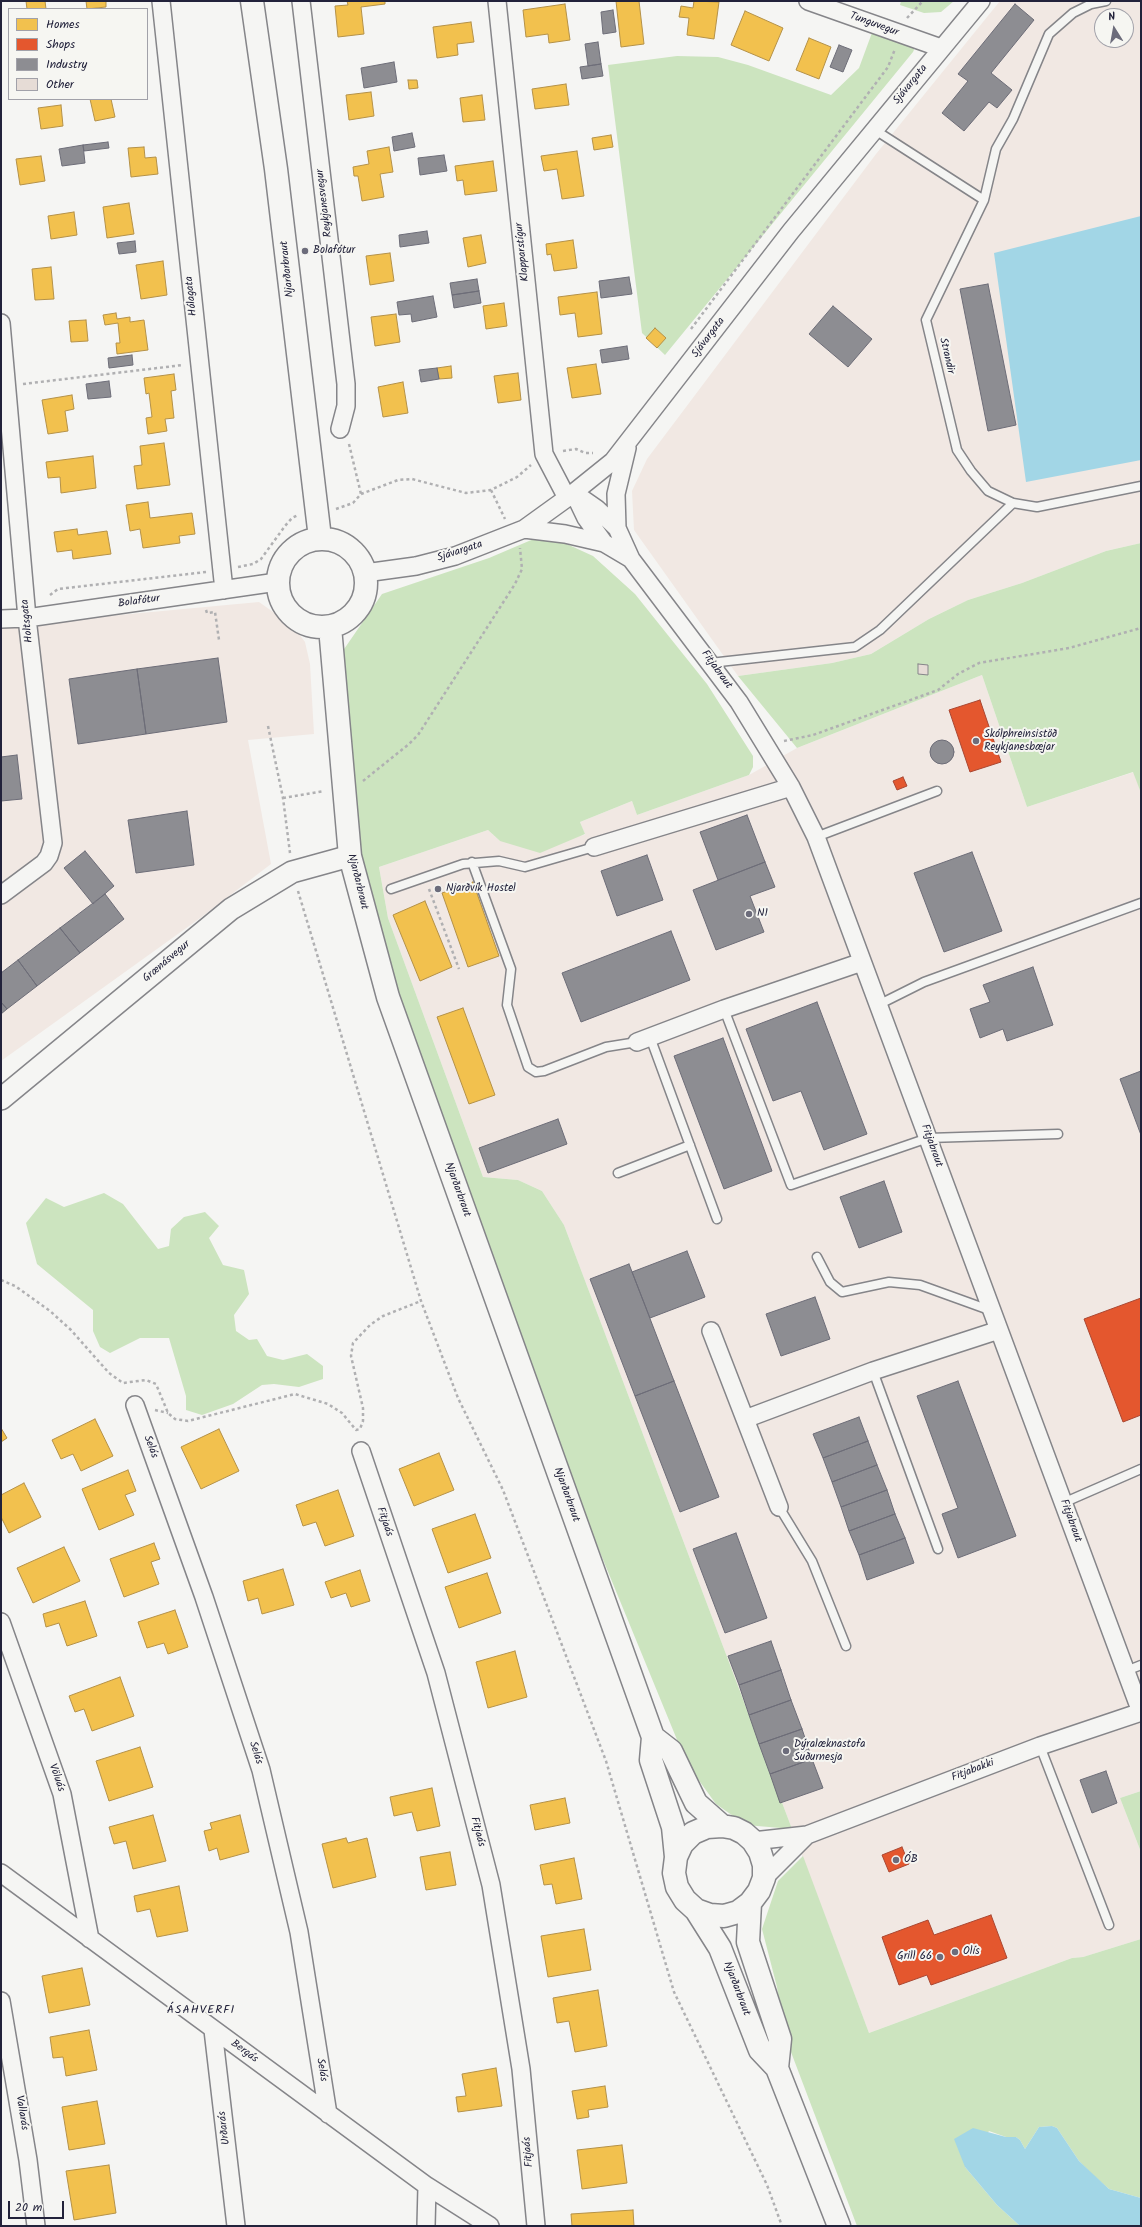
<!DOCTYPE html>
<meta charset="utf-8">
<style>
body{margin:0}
#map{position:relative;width:1142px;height:2227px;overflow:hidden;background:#f5f5f3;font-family:Kalam,sans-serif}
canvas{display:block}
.frame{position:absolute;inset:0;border:2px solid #22223b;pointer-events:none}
.legend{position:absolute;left:8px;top:8px;width:140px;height:92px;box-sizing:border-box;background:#f6f6f2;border:1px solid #a1a1a9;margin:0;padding:5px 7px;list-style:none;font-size:12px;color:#22223b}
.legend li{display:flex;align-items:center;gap:8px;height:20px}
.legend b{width:20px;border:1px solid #a1a1a9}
.north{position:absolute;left:1094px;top:8px;width:40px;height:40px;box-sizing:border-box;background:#f6f6f2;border:1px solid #a1a1a9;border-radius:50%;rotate:349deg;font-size:11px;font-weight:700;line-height:16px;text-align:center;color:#22223b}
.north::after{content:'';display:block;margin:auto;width:14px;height:18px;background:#6c6c7b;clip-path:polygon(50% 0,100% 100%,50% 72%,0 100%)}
.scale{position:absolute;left:8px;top:2201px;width:56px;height:18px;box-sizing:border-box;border:2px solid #22223b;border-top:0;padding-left:5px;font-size:12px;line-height:14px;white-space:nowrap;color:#22223b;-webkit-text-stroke:3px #f6f6f2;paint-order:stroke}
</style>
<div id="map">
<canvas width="1142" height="2227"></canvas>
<div class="frame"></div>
<ul class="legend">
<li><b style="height:11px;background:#f2c14e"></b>Homes</li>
<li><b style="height:11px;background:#e4572e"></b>Shops</li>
<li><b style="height:11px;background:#8d8d92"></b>Industry</li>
<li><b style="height:11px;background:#e6dcd6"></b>Other</li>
</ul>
<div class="north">N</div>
<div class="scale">20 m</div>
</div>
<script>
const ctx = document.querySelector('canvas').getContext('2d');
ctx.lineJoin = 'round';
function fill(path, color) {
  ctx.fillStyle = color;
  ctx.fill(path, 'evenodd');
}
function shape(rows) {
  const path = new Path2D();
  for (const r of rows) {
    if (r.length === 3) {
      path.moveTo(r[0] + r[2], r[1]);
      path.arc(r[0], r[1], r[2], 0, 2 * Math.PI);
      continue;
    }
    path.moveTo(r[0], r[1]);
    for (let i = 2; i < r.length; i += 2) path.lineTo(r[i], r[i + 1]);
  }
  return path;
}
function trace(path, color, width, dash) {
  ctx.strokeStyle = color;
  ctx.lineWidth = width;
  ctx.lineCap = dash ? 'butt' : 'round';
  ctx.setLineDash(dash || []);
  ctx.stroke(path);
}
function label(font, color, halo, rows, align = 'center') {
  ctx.font = font + ' Kalam,sans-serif';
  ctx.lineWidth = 4;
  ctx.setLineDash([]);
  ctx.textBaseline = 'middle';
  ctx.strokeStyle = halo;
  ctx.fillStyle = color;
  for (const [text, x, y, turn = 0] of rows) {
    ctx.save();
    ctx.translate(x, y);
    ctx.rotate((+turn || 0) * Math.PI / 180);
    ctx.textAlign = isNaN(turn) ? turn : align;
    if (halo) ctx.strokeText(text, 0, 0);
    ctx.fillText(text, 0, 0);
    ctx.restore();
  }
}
fill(shape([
 [1000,1,1141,1,1141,543,1106,551,1022,583,968,600,929,619,871,654,832,663,738,676,634,530,632,491,647,459,876,154],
 [1102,16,1126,16,1126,40,1102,40],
 [259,602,293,626,305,642,310,664,314,734,248,740,271,864,203,916,1,1061,1,626],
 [982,675,1027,807,1134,772,1141,793,1141,1791,1120,1798,1141,1852,1141,1939,1083,1957,1072,1958,869,2033,564,1225,542,1191,518,1180,483,1177,388,918,379,867,488,830,500,841,585,835,580,822,632,801,637,815,749,775,797,748]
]), '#f1e8e3');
fill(shape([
 [901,1,954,1,941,12,924,13,900,5],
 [873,30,917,43,913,52,665,355,642,333,608,65,677,56,718,57,748,65,831,95,859,68],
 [536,538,558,540,593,556,635,594,707,684,753,756,753,767,749,775,637,815,632,801,580,822,585,834,540,853,500,841,488,830,379,867,388,918,483,1177,518,1180,542,1191,564,1225,792,1829,746,1825,716,1804,687,1764,581,1506,395,993,360,861,340,655,382,594,489,558],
 [1141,543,1141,793,1133,772,1027,807,982,675,797,748,738,676,832,663,871,654,929,619,968,600,1022,583,1106,551],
 [104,1193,123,1204,158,1249,169,1246,171,1229,184,1217,205,1212,219,1226,209,1238,223,1265,244,1270,249,1294,234,1315,236,1331,249,1340,257,1339,267,1356,283,1360,307,1354,323,1366,323,1379,299,1387,274,1384,262,1385,233,1404,202,1415,186,1410,186,1396,169,1338,140,1338,110,1353,100,1347,93,1331,93,1310,37,1264,26,1223,46,1198,64,1207],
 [1141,1791,1141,1852,1120,1798],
 [803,1856,869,2033,1072,1958,1083,1957,1141,1939,1141,2198,1109,2189,1093,2175,1079,2161,1057,2128,1052,2126,1039,2127,1025,2149,1020,2140,1016,2137,1006,2137,989,2131,965,2167,997,2205,1020,2226,857,2226,783,2031,777,1987,762,1929,778,1881]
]), '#cce4bf');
fill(shape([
 [1141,216,1141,460,1026,482,994,253],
 [1052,2126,1057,2128,1079,2161,1109,2189,1141,2198,1141,2226,1020,2226,997,2205,965,2167,954,2139,973,2128,1006,2137,1016,2137,1020,2140,1025,2149,1039,2127]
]), '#a2d6e6');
const homes = shape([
 [26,1,45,1,46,9,27,9,26,1],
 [86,1,106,1,106,7,87,9,86,1],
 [347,1,385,1,385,4,361,7,364,34,338,37,335,6,348,5,347,1],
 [616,1,639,1,644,44,621,47,616,1],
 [694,1,719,2,714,39,687,35,689,18,679,17,681,6,693,8,694,1],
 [565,4,570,40,549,43,548,34,526,37,523,10,565,4],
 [745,11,783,28,769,61,731,45,745,11],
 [471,22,474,42,457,44,458,55,437,58,433,27,471,22],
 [809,38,831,47,819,79,796,70,809,38],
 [408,80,417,80,418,88,409,89,408,80],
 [566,84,569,105,535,109,532,89,566,84],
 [371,92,374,116,349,120,346,95,371,92],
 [482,95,485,120,463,122,460,98,482,95],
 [90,99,111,99,115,117,95,121,90,99],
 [61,105,63,126,41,129,38,108,61,105],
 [611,135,613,147,594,150,592,138,611,135],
 [144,147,145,158,156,157,158,174,131,177,128,148,144,147],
 [389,147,393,172,380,174,384,197,362,201,358,176,354,176,353,167,369,164,367,151,389,147],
 [577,151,584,196,562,199,557,169,544,171,541,156,577,151],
 [41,156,45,181,20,185,16,159,41,156],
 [493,161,497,191,465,195,463,180,457,181,455,166,493,161],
 [129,203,134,234,107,238,103,207,129,203],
 [74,212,77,235,51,239,48,216,74,212],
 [481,235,486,263,468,267,463,238,481,235],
 [573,240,577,268,554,271,551,254,547,255,546,244,573,240],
 [390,253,394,281,370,285,366,256,390,253],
 [163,261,167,295,141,299,136,265,163,261],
 [51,267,54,299,35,300,32,269,51,267],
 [597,292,602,334,578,337,575,313,560,315,558,297,597,292],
 [504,303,507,326,486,329,483,306,504,303],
 [116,313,117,319,130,317,130,322,144,320,148,350,117,354,116,343,120,343,118,323,105,325,103,315,116,313],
 [396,314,400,342,375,346,371,317,396,314],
 [86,320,88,341,71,342,69,321,86,320],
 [655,328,666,338,657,348,646,338,655,328],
 [596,364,601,394,572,398,567,368,596,364],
 [451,366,452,378,439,379,437,368,451,366],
 [518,373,521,400,498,403,494,376,518,373],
 [174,374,176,390,171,391,174,418,165,419,167,431,148,434,146,418,152,417,149,393,146,394,144,378,174,374],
 [403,382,408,413,383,417,378,387,403,382],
 [72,395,74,409,65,411,68,431,48,434,42,400,72,395],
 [164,443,170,485,137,489,134,466,142,465,140,446,164,443],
 [93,456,96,488,61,493,60,477,48,478,46,462,93,456],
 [148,502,150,518,192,513,195,534,179,536,180,543,143,548,140,529,130,531,126,505,148,502],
 [77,529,78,535,107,531,111,554,73,559,72,550,57,552,54,532,77,529],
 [473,882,499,956,468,967,442,893,473,882],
 [425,901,452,967,420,981,393,915,425,901],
 [463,1008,495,1095,469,1104,437,1017,463,1008],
 [95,1419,113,1456,81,1471,73,1454,61,1459,52,1440,95,1419],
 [1,1428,7,1438,1,1442,1,1428],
 [219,1429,239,1471,201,1489,181,1447,219,1429],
 [439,1453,454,1490,414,1506,399,1469,439,1453],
 [128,1470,136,1491,125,1495,134,1515,99,1530,82,1489,128,1470],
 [24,1483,41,1517,9,1533,1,1517,1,1495,24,1483],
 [338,1490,354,1536,325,1546,316,1522,303,1526,296,1505,338,1490],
 [475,1514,491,1558,448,1573,432,1529,475,1514],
 [154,1543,160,1559,151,1562,159,1584,124,1597,110,1559,154,1543],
 [64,1547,80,1581,33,1603,17,1568,64,1547],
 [283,1569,294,1605,262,1614,258,1598,248,1601,243,1581,283,1569],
 [360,1570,370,1601,351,1607,346,1593,331,1598,325,1582,360,1570],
 [487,1573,501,1613,459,1628,445,1587,487,1573],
 [85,1601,97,1636,67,1646,59,1623,46,1627,43,1614,85,1601],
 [175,1610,188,1647,168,1654,164,1643,147,1648,138,1622,175,1610],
 [515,1651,527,1697,488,1708,476,1662,515,1651],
 [120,1677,134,1716,92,1731,84,1709,75,1712,69,1696,120,1677],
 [140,1747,153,1787,109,1801,96,1761,140,1747],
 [432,1788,440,1826,417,1831,412,1812,394,1816,390,1797,432,1788],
 [565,1798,570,1823,535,1830,530,1805,565,1798],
 [153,1815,166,1861,133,1869,126,1841,114,1844,109,1827,153,1815],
 [240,1815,249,1852,220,1860,217,1848,209,1851,204,1831,212,1829,210,1823,240,1815],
 [346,1838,348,1843,367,1838,376,1877,333,1888,322,1844,346,1838],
 [450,1852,456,1885,426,1890,420,1857,450,1852],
 [574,1858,582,1899,556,1904,552,1884,544,1885,540,1865,574,1858],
 [179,1886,188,1931,157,1937,150,1909,137,1912,134,1896,179,1886],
 [584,1929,591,1970,548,1977,541,1936,584,1929],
 [82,1968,90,2005,49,2013,42,1976,82,1968],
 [598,1990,607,2046,575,2052,569,2021,557,2023,553,1998,598,1990],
 [89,2030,97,2070,66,2076,63,2057,53,2058,50,2037,89,2030],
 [496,2068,502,2106,458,2112,456,2097,466,2096,462,2074,496,2068],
 [605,2086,608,2107,588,2110,589,2117,577,2119,572,2091,605,2086],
 [97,2101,105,2144,69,2150,62,2107,97,2101],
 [622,2145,627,2183,582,2189,577,2150,622,2145],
 [109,2165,116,2213,74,2220,66,2171,109,2165],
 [633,2210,634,2226,572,2226,571,2214,633,2210]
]);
fill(homes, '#f2c14e');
trace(homes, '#b49148', 1);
const shops = shape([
 [980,700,1001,762,970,772,949,710,980,700],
 [903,777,907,786,897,790,893,781,903,777],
 [1141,1298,1141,1415,1123,1422,1084,1319,1141,1298],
 [902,1847,909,1864,889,1872,882,1855,902,1847],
 [991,1915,1007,1958,931,1985,927,1975,899,1985,882,1937,928,1920,934,1935,991,1915]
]);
fill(shops, '#e4572e');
trace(shops, '#aa4732', 1);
const industry = shape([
 [1015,4,1034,20,991,73,1012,90,997,108,989,102,964,131,942,113,968,81,958,74,1015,4],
 [613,10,616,32,603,34,601,12,613,10],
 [598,42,601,64,588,66,585,44,598,42],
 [839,45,852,50,843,72,830,67,839,45],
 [394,62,397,82,364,88,361,68,394,62],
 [601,64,603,76,582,79,580,67,601,64],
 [412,133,415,147,394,151,392,137,412,133],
 [108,142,109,148,84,151,83,145,108,142],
 [83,145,85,163,62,166,59,149,83,145],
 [444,155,447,171,420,175,418,158,444,155],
 [427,231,429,243,400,247,399,235,427,231],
 [135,241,136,252,119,254,117,243,135,241],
 [629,277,632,294,601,298,599,281,629,277],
 [477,279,479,291,452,295,450,283,477,279],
 [988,284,1016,425,988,431,960,289,988,284],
 [479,291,481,303,454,308,452,295,479,291],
 [433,296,437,317,412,322,411,314,399,315,397,302,433,296],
 [833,306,872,339,848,367,809,334,833,306],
 [627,346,629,359,602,363,600,350,627,346],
 [132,355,133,365,109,368,108,358,132,355],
 [437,368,439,379,421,382,419,370,437,368],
 [109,381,111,397,88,399,86,384,109,381],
 [218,658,227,722,146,734,137,669,218,658],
 [137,669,146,734,78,744,69,679,137,669],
 [942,752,12],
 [17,755,22,799,1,801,1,757,17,755],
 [187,811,194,865,136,873,128,820,187,811],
 [747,815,765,862,718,880,700,832,747,815],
 [85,851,114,886,93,904,64,868,85,851],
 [972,852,1002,931,944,952,914,873,972,852],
 [647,855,663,900,617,916,601,871,647,855],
 [765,862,775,887,750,896,764,932,716,950,693,890,765,862],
 [105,894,124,919,80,953,60,928,105,894],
 [60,928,80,953,37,986,18,960,60,928],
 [671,931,690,980,581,1022,562,973,671,931],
 [18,960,37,986,7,1009,1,1002,1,973,18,960],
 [1033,967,1053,1025,1007,1041,1003,1029,980,1038,970,1009,990,1002,983,985,1033,967],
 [1,1002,7,1009,1,1014,1,1002],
 [817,1002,867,1134,824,1150,801,1091,773,1101,746,1029,817,1002],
 [723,1038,772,1171,724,1189,674,1056,723,1038],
 [1141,1071,1141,1135,1120,1079,1141,1071],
 [558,1119,567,1144,488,1173,479,1148,558,1119],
 [884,1181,902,1232,859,1248,840,1197,884,1181],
 [687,1251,705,1297,650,1318,632,1272,687,1251],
 [629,1264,674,1381,635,1396,590,1279,629,1264],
 [815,1297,830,1339,781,1356,766,1314,815,1297],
 [674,1381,719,1497,680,1512,635,1396,674,1381],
 [958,1381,1016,1536,958,1558,942,1514,958,1508,917,1396,958,1381],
 [859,1417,868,1441,823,1458,813,1434,859,1417],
 [868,1441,877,1465,832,1482,823,1458,868,1441],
 [877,1465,887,1490,841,1507,832,1482,877,1465],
 [887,1490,895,1514,849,1531,841,1507,887,1490],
 [895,1514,905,1538,859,1555,849,1531,895,1514],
 [736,1533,767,1618,725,1633,693,1549,736,1533],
 [905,1538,914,1563,867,1580,859,1555,905,1538],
 [771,1641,781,1670,739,1685,728,1656,771,1641],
 [781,1670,791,1700,749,1715,739,1685,781,1670],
 [791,1700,802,1729,759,1744,749,1715,791,1700],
 [802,1729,812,1759,770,1774,759,1744,802,1729],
 [812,1759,823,1788,780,1803,770,1774,812,1759],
 [1106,1771,1117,1803,1092,1813,1080,1780,1106,1771]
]);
fill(industry, '#8d8d92');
trace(industry, '#6d6d78', 1);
const building = shape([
 [918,664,928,665,928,675,918,674,918,664]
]);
fill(building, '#e6dcd6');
trace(building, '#858589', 1);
const service = shape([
 [875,130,984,200,926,320,957,450,971,471,988,491,1013,503,1037,507,1141,486],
 [984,200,996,149,1013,119,1049,34,1073,13,1091,4,1106,1],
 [710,663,855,647,880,630,1013,503],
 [816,837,937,791],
 [472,862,511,969,507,1005,528,1067,536,1072,544,1071,606,1047,637,1042],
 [391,889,463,864,499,861,525,867,594,847],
 [878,1005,924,982,1141,903],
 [724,1009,791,1185,928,1138,1058,1134],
 [650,1037,717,1219],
 [618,1173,690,1145],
 [817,1257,830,1282,842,1292,889,1282,920,1285,992,1311],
 [873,1371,938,1549],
 [1063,1503,1141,1469],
 [779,1507,812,1561,846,1646],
 [1126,1671,1141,1665],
 [1040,1746,1109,1925]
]);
const minor = shape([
 [161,1,224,590],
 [301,1,346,384,346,406,340,429],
 [497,1,544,454,567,498],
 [808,1,941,48],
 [1,323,27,618,53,843,49,856,44,863,1,895],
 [574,493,597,509,617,528,631,559,739,702,791,787,816,837,1141,1712],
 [574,493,586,518,604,543],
 [617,528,616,494,627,448],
 [524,529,565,534,604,543,631,559],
 [365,573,416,566,455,556,524,529,567,498,613,461,791,231,981,1],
 [1,619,27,618,277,582],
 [594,847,791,787],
 [637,1042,724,1009,862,962],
 [711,1331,779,1507],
 [135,1405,204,1597,261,1770,299,1932,328,2114],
 [745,1419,873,1371,999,1330],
 [361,1451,436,1673,491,1885,521,2069,536,2226],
 [1,1622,62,1794,90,1939],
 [753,1841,807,1835,1040,1746,1141,1712],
 [1,1873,427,2186,490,2226],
 [764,1878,807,1835],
 [1,2001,28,2160,36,2226],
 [213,2030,236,2226],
 [426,2226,427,2186]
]);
const tertiary = shape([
 [1,1099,231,909,292,872,350,856]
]);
const secondary = shape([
 [252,1,276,169,320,538],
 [322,583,44],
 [330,627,350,856,388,997,653,1737,651,1760,673,1827,676,1857,674,1873,677,1887,685,1900,696,1910,710,1915,724,1916,738,1912,750,1903,759,1891,764,1878,764,1865,760,1852,753,1841,744,1833,734,1828,722,1826,707,1827,693,1833,682,1844,676,1857],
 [653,1737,671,1751,696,1803,722,1826],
 [750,1903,748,1942,780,2039,777,2068],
 [696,1910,720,1948,760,2050,777,2068,839,2226]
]);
trace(service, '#858589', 11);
trace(minor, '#858589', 20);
trace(tertiary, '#858589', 24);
trace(secondary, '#858589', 25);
trace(shape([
 [907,18,923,1],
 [691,329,888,67,895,49],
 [23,384,183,365],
 [349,444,361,494],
 [563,451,576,449,585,453,593,453],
 [491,490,505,519],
 [336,509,353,503,361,494,398,480,412,479,466,493,491,490,517,477,531,465],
 [238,567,253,564,261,559,285,526,292,518,298,515],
 [50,595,58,589,206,572],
 [206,610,207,613,215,612,219,640],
 [268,726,283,798,290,853],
 [784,741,813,735,938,690,958,674,979,663,1069,648,1141,628],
 [363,781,409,744,418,735,515,584,522,569,520,548],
 [283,798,324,791],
 [429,889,459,969],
 [298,891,421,1301,458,1398,503,1490,606,1761,674,1992,767,2185,782,2226],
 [1,1280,15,1286,50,1311,71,1330,109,1373,123,1383,146,1380,156,1384,168,1413,175,1419,188,1421,295,1394,328,1404,342,1413,356,1430,360,1429,363,1421,363,1408,351,1356,353,1343,370,1325,383,1316,421,1301],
 [155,1410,168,1413]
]), '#b0b0b2', 2.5, [3, 3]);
trace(service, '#f5f5f3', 8);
trace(minor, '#f5f5f3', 17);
trace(tertiary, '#f5f5f3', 21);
trace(secondary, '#f5f5f3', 22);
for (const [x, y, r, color] of [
 [305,251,4,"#6c6c7b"],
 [976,741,4,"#6c6c7b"],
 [438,889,4,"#6c6c7b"],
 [749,914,4,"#6c6c7b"],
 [786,1751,4,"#6c6c7b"],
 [896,1860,4,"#6c6c7b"],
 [955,1952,4,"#6c6c7b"],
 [940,1957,4,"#6c6c7b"]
]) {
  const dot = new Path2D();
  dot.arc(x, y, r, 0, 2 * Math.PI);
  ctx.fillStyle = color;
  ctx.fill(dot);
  trace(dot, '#f6f6f2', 1.5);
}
label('11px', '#22223b', '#f6f6f2', [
 ["Tunguvegur",874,25,20],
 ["Sjávargata",911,85,-51],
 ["Reykjanesvegur",325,203,-97],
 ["Klapparstígur",523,252,-96],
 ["Njarðarbraut",288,269,-96],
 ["Hólagata",192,296,-96],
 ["Sjávargata",709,338,-53],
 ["Strandir",946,356,77],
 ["Sjávargata",460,552,-18],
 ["Bolafótur",139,602,-8],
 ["Holtsgata",28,621,-96],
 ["Fitjabraut",716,670,54],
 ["Njarðarbraut",357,882,76],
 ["Grænásvegur",167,962,-40],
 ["Fitjabraut",931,1146,70],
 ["Njarðarbraut",457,1190,70],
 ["Selás",150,1447,70],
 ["Njarðarbraut",566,1495,70],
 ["Fitjabraut",1070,1521,70],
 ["Fitjaás",384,1522,71],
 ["Selás",255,1753,72],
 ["Fitjabakki",973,1771,-21],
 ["Völuás",56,1778,71],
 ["Fitjaás",477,1832,75],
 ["Njarðarbraut",736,1989,69],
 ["Bergás",244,2052,36],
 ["Selás",321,2070,81],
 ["Vallarás",21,2113,81],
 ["Urðarás",225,2128,-97],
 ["Fitjaás",529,2152,-95]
]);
label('11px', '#22223b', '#f6f6f2', [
 ["Bolafótur",313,251],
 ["Skólphreinsistöð",984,735],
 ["Reykjanesbæjar",984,748],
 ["Njarðvík Hostel",446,889],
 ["N1",757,914],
 ["Dýralæknastofa",794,1745],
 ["Suðurnesja",794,1758],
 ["ÓB",904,1860],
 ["Olís",963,1952],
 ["Grill 66",932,1957,"right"]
], 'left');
ctx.letterSpacing = '1px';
label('12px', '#22223b', '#f6f6f2', [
 ["ÁSAHVERFI",201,2011]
]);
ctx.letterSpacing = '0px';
</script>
